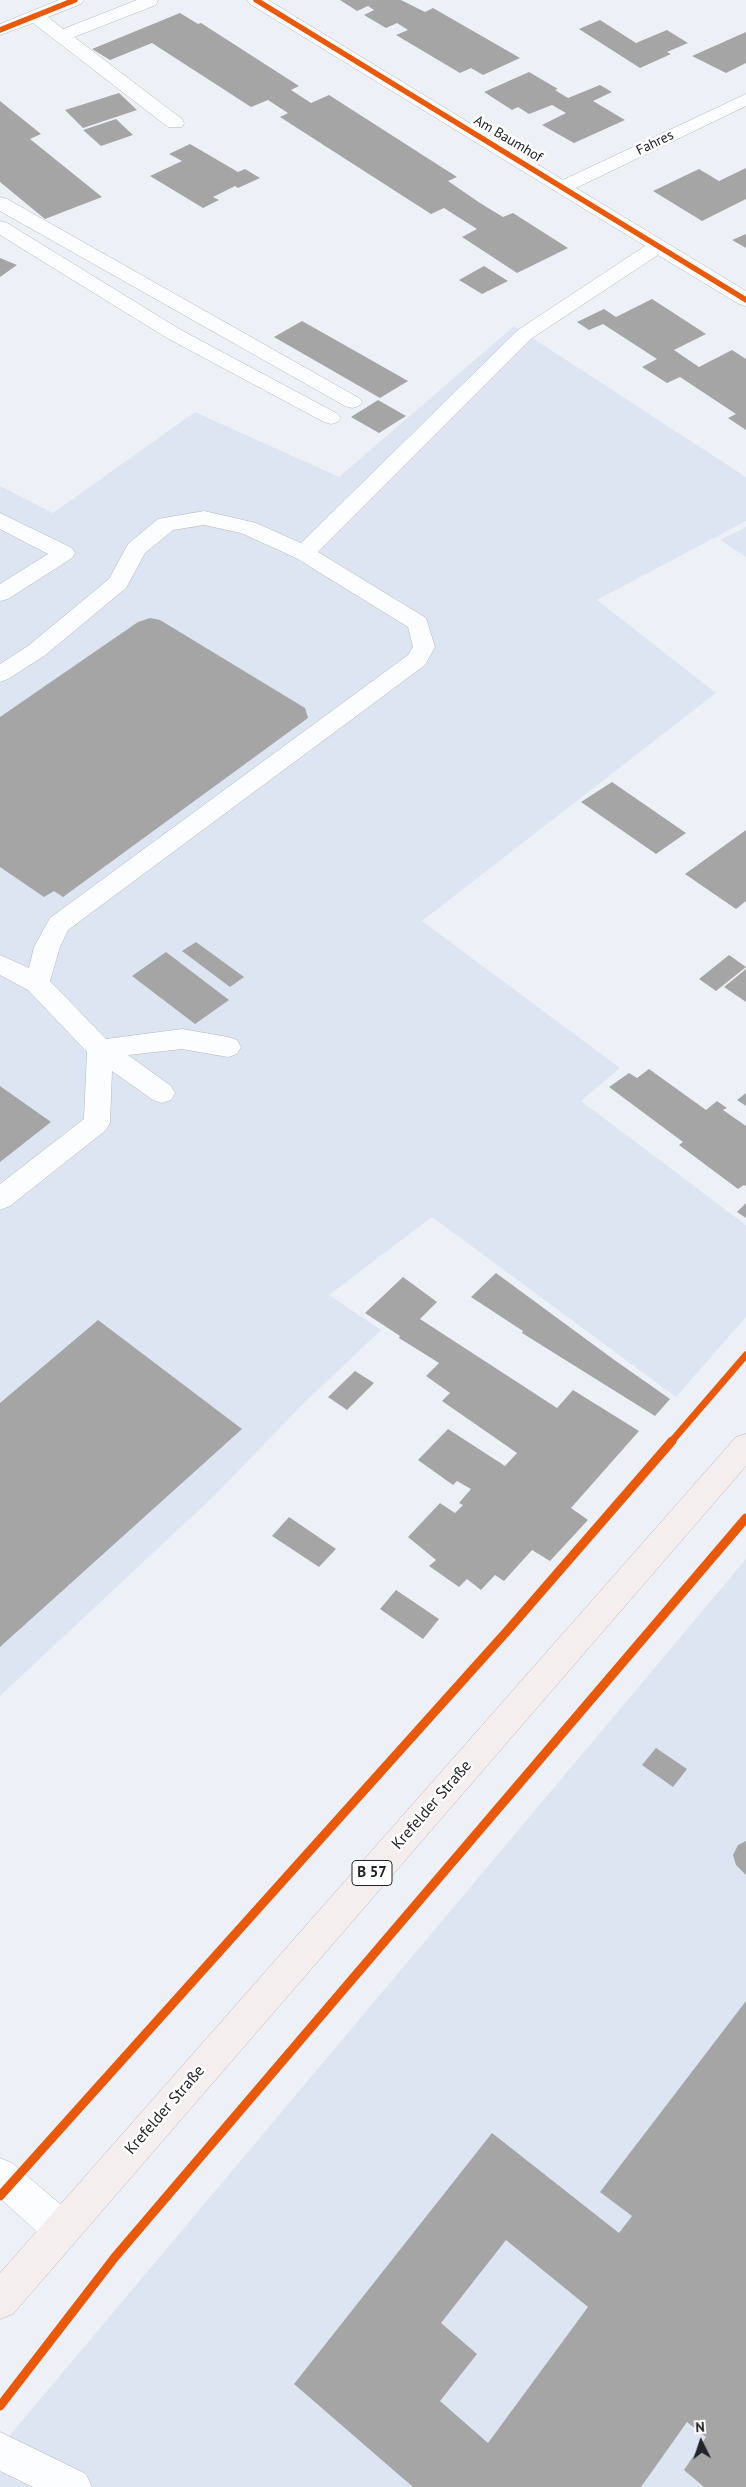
<!DOCTYPE html>
<meta charset="utf-8">
<style>
body{margin:0}
#map{position:relative;width:746px;height:2487px;overflow:hidden;background:#edf1f7;font-family:"PT Sans",sans-serif}
canvas{display:block}
.north{position:absolute;left:676px;top:2417px;width:50px;height:50px;-webkit-text-stroke:4px #fff;paint-order:stroke;rotate:356deg;font-size:14px;font-weight:700;line-height:20px;text-align:center;color:#222428}
.north::after{content:'';display:block;margin:auto;width:18px;height:22px;background:#222428;clip-path:polygon(50% 0,100% 100%,50% 72%,0 100%)}
</style>
<div id="map">
<canvas width="746" height="2487"></canvas>
<div class="north">N</div>
</div>
<script>
const ctx = document.querySelector('canvas').getContext('2d');
ctx.lineJoin = 'round';
function fill(path, color) {
  ctx.fillStyle = color;
  ctx.fill(path, 'evenodd');
}
function shape(rows) {
  const path = new Path2D();
  for (const r of rows) {
    path.moveTo(r[0], r[1]);
    for (let i = 2; i < r.length; i += 2) path.lineTo(r[i], r[i + 1]);
  }
  return path;
}
function trace(path, color, width, dash) {
  ctx.strokeStyle = color;
  ctx.lineWidth = width;
  ctx.lineCap = dash ? 'butt' : 'round';
  ctx.setLineDash(dash || []);
  ctx.stroke(path);
}
function label(font, color, halo, rows, align = 'center') {
  ctx.font = font + ' "PT Sans",sans-serif';
  ctx.lineWidth = 5;
  ctx.setLineDash([]);
  ctx.textBaseline = 'middle';
  ctx.strokeStyle = halo;
  ctx.fillStyle = color;
  for (const [text, x, y, turn = 0] of rows) {
    ctx.save();
    ctx.translate(x, y);
    ctx.rotate((+turn || 0) * Math.PI / 180);
    ctx.textAlign = isNaN(turn) ? turn : align;
    if (halo) ctx.strokeText(text, 0, 0);
    ctx.fillText(text, 0, 0);
    ctx.restore();
  }
}
fill(shape([
 [514,326,746,477,746,521,597,600,716,693,422,921,620,1068,581,1101,746,1225,746,1317,676,1397,432,1217,329,1295,381,1330,304,1403,213,1497,0,1696,0,486,53,513,195,412,339,477],
 [746,527,746,557,720,540],
 [746,1559,746,2487,0,2487,0,2447]
]), '#dee5f2');
fill(shape([
 [340,0,401,0,425,12,433,8,520,58,483,75,471,68,460,73,396,35,408,30,397,23,386,28,364,15,374,10,368,6,357,11],
 [180,13,198,24,201,23,299,86,291,90,311,103,329,95,457,177,448,181,480,203,503,217,513,213,568,248,517,273,462,237,477,229,444,208,431,214,280,117,288,113,268,100,251,107,152,43,110,60,92,49],
 [600,20,636,43,667,30,688,43,667,52,671,54,640,68,579,29],
 [746,32,746,63,726,73,692,56],
 [529,72,558,89,555,90,568,98,600,85,612,92,593,101,625,120,574,143,542,125,566,113,552,105,529,114,518,107,512,110,484,92],
 [119,93,137,110,83,128,65,110],
 [0,101,41,134,30,139,102,197,45,219,0,182],
 [116,119,133,135,101,146,83,130],
 [190,144,238,172,245,169,260,178,238,188,235,186,213,197,219,200,203,208,150,176,182,161,169,154],
 [746,168,746,199,702,221,653,191,699,169,719,181],
 [746,234,746,248,732,240],
 [0,258,17,265,0,277],
 [484,266,508,281,482,294,459,280],
 [652,299,706,334,674,350,699,367,732,350,746,359,746,430,728,418,736,414,680,377,667,383,642,367,657,359,603,324,589,330,577,322,604,309,616,317],
 [302,321,341,343,408,381,380,398,274,337],
 [378,400,406,416,379,433,351,417],
 [150,618,160,620,305,708,308,718,63,897,54,891,44,897,0,867,0,717,138,622],
 [612,782,686,833,656,854,581,802],
 [746,830,746,901,736,909,685,874],
 [196,942,244,977,230,987,182,951],
 [166,952,229,1000,195,1024,132,976],
 [729,955,746,967,716,991,699,979],
 [746,969,746,1002,724,987],
 [649,1069,706,1110,717,1101,727,1108,723,1110,746,1126,746,1186,744,1185,738,1189,679,1145,683,1142,609,1087,629,1073,637,1078],
 [0,1086,51,1122,0,1162],
 [746,1093,746,1106,737,1100],
 [746,1203,746,1218,737,1212],
 [496,1273,613,1359,670,1399,655,1416,522,1333,523,1331,471,1297],
 [403,1277,437,1302,420,1319,557,1408,573,1390,639,1431,571,1508,588,1520,550,1561,532,1550,504,1581,495,1575,481,1590,467,1579,459,1587,429,1566,436,1560,408,1537,440,1503,455,1513,463,1505,459,1503,471,1489,457,1481,453,1485,418,1460,448,1429,505,1466,517,1453,442,1401,450,1393,426,1376,439,1363,399,1338,400,1336,365,1313],
 [98,1320,242,1429,0,1647,0,1403],
 [355,1371,374,1383,347,1410,328,1397],
 [289,1517,336,1549,319,1567,272,1536],
 [396,1590,439,1619,423,1639,380,1609],
 [656,1748,687,1769,673,1787,642,1765],
 [746,1841,746,1875,736,1865,733,1855,738,1845],
 [746,2001,746,2487,704,2487,684,2470,706,2437,687,2422,641,2487,413,2487,294,2384,492,2133,619,2233,632,2216,600,2192],
 [506,2240,588,2307,488,2443,440,2401,477,2354,441,2323]
]), '#a5a5a6');
const minor = shape([
 [59,0,84,0,81,4,48,17,63,29,137,0,158,0,156,5,74,37,182,119,184,123,182,127,168,127,33,23,0,35,0,24,59,0],
 [247,0,268,0,563,180,746,94,746,106,576,188,746,291,746,306,739,304,658,255,532,338,318,552,426,618,435,647,425,665,68,930,60,947,50,981,106,1039,182,1029,228,1037,237,1040,241,1047,237,1054,228,1057,182,1049,128,1055,171,1086,175,1093,171,1100,162,1103,153,1100,112,1071,110,1123,106,1130,10,1206,0,1210,0,1184,84,1119,87,1052,28,990,0,975,0,955,29,968,34,947,50,918,408,655,413,647,408,627,296,558,241,533,204,525,173,530,145,553,126,588,44,656,8,679,0,682,0,664,28,646,109,579,128,544,158,519,204,511,256,523,301,543,518,330,645,246,250,4,247,0],
 [0,197,7,199,359,398,362,402,359,406,352,408,345,406,0,211,0,197],
 [0,221,7,223,181,330,338,414,341,418,338,422,331,424,324,422,167,338,0,235,0,221],
 [0,513,72,548,75,553,72,558,8,599,0,601,0,584,48,554,0,529,0,513],
 [0,2158,12,2163,74,2216,79,2229,74,2242,61,2247,48,2242,0,2198,0,2158],
 [0,2432,86,2474,92,2487,33,2487,0,2471,0,2432]
]);
const major = shape([
 [746,1434,746,1466,13,2314,0,2319,0,2273,736,1437,746,1434]
]);
trace(minor, '#b5b8bd', 1);
trace(major, '#beb3b7', 1);
fill(minor, '#fcfdfe');
fill(major, '#f5eeee');
trace(shape([
 [256,0,746,300],
 [0,30,75,0]
]), '#e8590c', 5.5);
trace(shape([
 [671,1442,746,1355]
]), '#e8590c', 7);
trace(shape([
 [0,2196,508,1630,672,1441],
 [0,2406,115,2257,746,1518]
]), '#e8590c', 9);
label('14px', '#222428', '#fff', [
 ["Am Baumhof",508,139,31],
 ["Fahres",655,143,-26]
]);
for (const [x, y, w] of [
 [372,1873,40]
]) {
  const box = new Path2D();
  box.roundRect(x - w / 2, y - 12.5, w, 25, 4);
  ctx.fillStyle = '#fff';
  ctx.fill(box);
  trace(box, '#222428', 1);
}
label('bold 15px', '#222428', null, [
 ["B 57",372,1873]
]);
label('16px', '#222428', '#fff', [
 ["Krefelder Straße",432,1805,-49],
 ["Krefelder Straße",165,2110,-49]
]);
</script>
